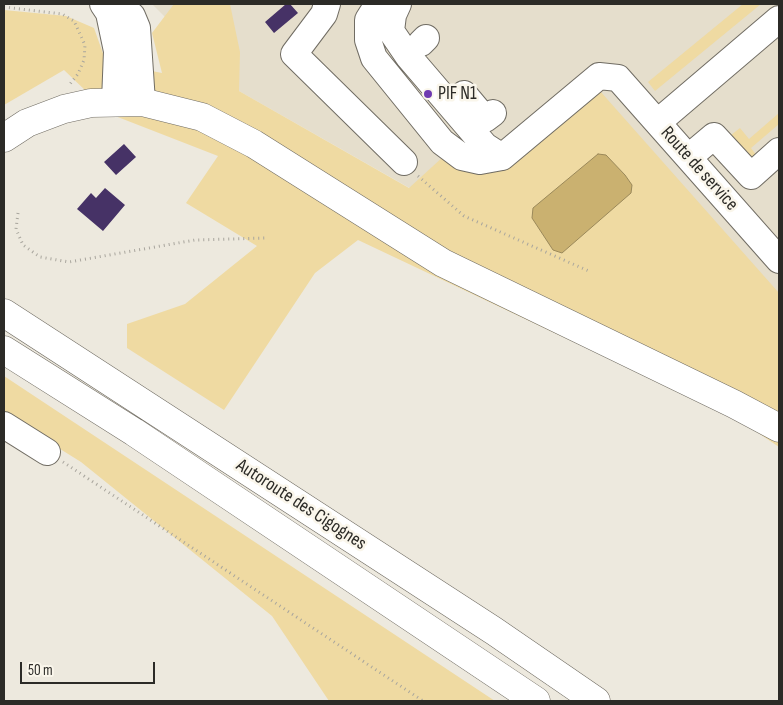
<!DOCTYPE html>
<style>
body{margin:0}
#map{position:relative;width:783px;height:705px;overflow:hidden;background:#ede9de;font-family:"Sofia Sans Condensed",sans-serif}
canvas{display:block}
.frame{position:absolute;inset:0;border:5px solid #2c2b27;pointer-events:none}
.scale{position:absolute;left:20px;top:662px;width:135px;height:22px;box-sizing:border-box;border:2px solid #2c2b27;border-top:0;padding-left:6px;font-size:15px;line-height:18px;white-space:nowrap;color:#2c2b27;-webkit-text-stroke:4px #faf6eb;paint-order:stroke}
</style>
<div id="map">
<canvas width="783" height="705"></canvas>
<div class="frame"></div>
<div class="scale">50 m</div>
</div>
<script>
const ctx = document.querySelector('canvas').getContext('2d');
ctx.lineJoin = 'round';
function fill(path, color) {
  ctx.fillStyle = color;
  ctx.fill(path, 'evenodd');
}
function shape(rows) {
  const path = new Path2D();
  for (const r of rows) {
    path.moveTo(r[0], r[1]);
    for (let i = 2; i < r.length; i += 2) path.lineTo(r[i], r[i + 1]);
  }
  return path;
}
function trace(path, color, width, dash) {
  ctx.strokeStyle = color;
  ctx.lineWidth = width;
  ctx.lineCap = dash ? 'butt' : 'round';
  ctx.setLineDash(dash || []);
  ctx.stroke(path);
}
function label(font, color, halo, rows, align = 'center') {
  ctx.font = font + ' "Sofia Sans Condensed",sans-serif';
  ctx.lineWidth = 5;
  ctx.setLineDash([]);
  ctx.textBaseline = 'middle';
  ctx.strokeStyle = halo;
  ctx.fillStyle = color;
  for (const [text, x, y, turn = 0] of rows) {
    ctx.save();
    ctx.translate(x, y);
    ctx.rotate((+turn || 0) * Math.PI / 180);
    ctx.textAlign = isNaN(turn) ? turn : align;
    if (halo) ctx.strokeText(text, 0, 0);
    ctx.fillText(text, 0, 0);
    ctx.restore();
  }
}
fill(shape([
 [152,4,779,4,779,398,239,91]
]), '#e5decc');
fill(shape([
 [174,4,230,4,240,52,239,91,409,188,444,156,474,173,600,91,779,293,779,447,739,420,358,240,315,273,224,410,127,348,127,324,185,304,257,246,186,203,218,156,110,114,64,70,4,105,4,10,66,16,94,28,106,62,162,73,152,33],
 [743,4,761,4,655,91,648,82],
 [779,113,779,124,751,148,760,160,751,168,726,139,740,128,749,139],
 [4,376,495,701,329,701,272,616,81,462,4,414]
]), '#efdaa2');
const water = shape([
 [598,154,606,155,625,175,632,185,631,193,562,253,553,250,532,218,533,208,598,154]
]);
fill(water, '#cab170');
trace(water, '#9b895a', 1);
fill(shape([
 [286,4,290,4,298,13,274,33,265,22],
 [124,144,136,157,116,175,104,162],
 [105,188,125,205,103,231,77,209,91,193,96,198]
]), '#463266');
const minor = shape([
 [103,4,109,13,117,51,115,101],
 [111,4,122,7,132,16,137,28,142,102],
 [327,4,324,14,294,54,404,162],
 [378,4,368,20,368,40,374,58,442,142,462,157,480,161,502,157,599,76,618,78,779,260],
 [398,4,393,15,391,31,408,56,485,146,502,157],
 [421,43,426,38],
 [464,94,485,119,493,113],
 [658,122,779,19],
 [689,157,714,136,751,176,779,151],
 [4,425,47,452]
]);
const major = shape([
 [4,138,27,123,64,109,91,103,142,102,202,117,254,144,443,263,734,404,779,428]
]);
const highway = shape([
 [4,313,494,631,596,701],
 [4,350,134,432,536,701]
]);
trace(minor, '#706c63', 28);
trace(major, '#706c63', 29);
trace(highway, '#706c63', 29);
trace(shape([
 [4,7,62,14,74,21,85,45,84,60,78,74,70,84],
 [418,176,464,216,591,272],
 [18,213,16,229,23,245,40,257,69,262,195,240,266,238],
 [63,462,423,701]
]), '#a8a59d', 3, [1, 4]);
trace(minor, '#fff', 26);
trace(major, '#fff', 28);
trace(highway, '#fff', 28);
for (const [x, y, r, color] of [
 [428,94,5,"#6f3ab1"]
]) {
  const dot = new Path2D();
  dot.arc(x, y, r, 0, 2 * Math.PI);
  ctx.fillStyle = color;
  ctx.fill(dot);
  trace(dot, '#faf6eb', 2);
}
label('19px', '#2c2b27', '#faf6eb', [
 ["PIF N1",438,94]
], 'left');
label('19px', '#2c2b27', '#faf6eb', [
 ["Route de service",699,169,48],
 ["Autoroute des Cigognes",301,505,33]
]);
</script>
